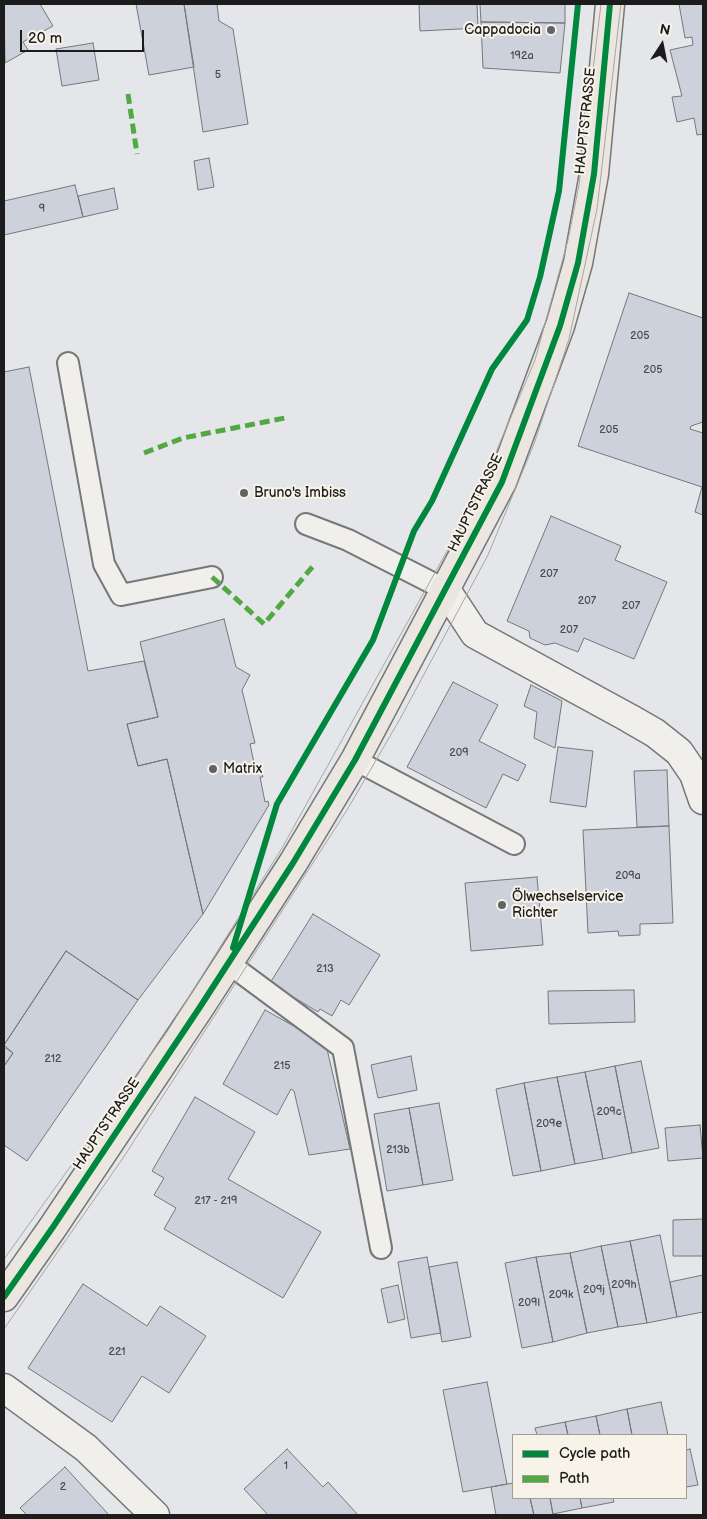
<!DOCTYPE html>
<meta charset="utf-8">
<style>
body{margin:0}
#map{position:relative;width:707px;height:1519px;overflow:hidden;background:#e4e6e9;font-family:"Balsamiq Sans",sans-serif}
canvas{display:block}
.frame{position:absolute;inset:0;border:5px solid #1c1c1c;pointer-events:none}
.legend{position:absolute;left:512px;top:1434px;width:175px;height:65px;box-sizing:border-box;background:#f7f3e8;border:1px solid #9f9d96;margin:0;padding:6px 9px;list-style:none;font-size:15px;color:#1c1c1c}
.legend li{display:flex;align-items:center;gap:10px;height:25px}
.legend b{width:25px;border:1px solid #9f9d96}
.north{position:absolute;left:637px;top:20px;width:50px;height:50px;-webkit-text-stroke:4px #f7f3e8;paint-order:stroke;rotate:11deg;font-size:14px;font-weight:700;line-height:20px;text-align:center;color:#1c1c1c}
.north::after{content:'';display:block;margin:auto;width:18px;height:22px;background:#1c1c1c;clip-path:polygon(50% 0,100% 100%,50% 72%,0 100%)}
.scale{position:absolute;left:20px;top:30px;width:124px;height:22px;box-sizing:border-box;border:2px solid #1c1c1c;border-top:0;padding-left:6px;font-size:15px;line-height:18px;white-space:nowrap;color:#1c1c1c;-webkit-text-stroke:4px #f7f3e8;paint-order:stroke}
</style>
<div id="map">
<canvas width="707" height="1519"></canvas>
<div class="frame"></div>
<ul class="legend">
<li><b style="height:6px;background:#00873e"></b>Cycle path</li>
<li><b style="height:6px;background:#52a943"></b>Path</li>
</ul>
<div class="north">N</div>
<div class="scale">20 m</div>
</div>
<script>
const ctx = document.querySelector('canvas').getContext('2d');
ctx.lineJoin = 'round';
function fill(path, color) {
  ctx.fillStyle = color;
  ctx.fill(path, 'evenodd');
}
function shape(rows) {
  const path = new Path2D();
  for (const r of rows) {
    path.moveTo(r[0], r[1]);
    for (let i = 2; i < r.length; i += 2) path.lineTo(r[i], r[i + 1]);
  }
  return path;
}
function trace(path, color, width, dash) {
  ctx.strokeStyle = color;
  ctx.lineWidth = width;
  ctx.lineCap = dash ? 'butt' : 'round';
  ctx.setLineDash(dash || []);
  ctx.stroke(path);
}
function label(font, color, halo, rows, align = 'center') {
  ctx.font = font + ' "Balsamiq Sans",sans-serif';
  ctx.lineWidth = 4;
  ctx.setLineDash([]);
  ctx.textBaseline = 'middle';
  ctx.strokeStyle = halo;
  ctx.fillStyle = color;
  for (const [text, x, y, turn = 0] of rows) {
    ctx.save();
    ctx.translate(x, y);
    ctx.rotate((+turn || 0) * Math.PI / 180);
    ctx.textAlign = isNaN(turn) ? turn : align;
    if (halo) ctx.strokeText(text, 0, 0);
    ctx.fillText(text, 0, 0);
    ctx.restore();
  }
}
const building = shape([
 [4,4,40,4,53,26,23,42,28,50,5,63,4,4],
 [136,4,184,4,194,67,149,75,136,4],
 [184,4,217,4,219,21,233,29,248,124,203,132,184,4],
 [419,4,477,4,478,28,420,31,419,4],
 [480,4,565,4,565,23,481,22,480,4],
 [679,4,703,4,703,134,697,135,694,118,677,122,672,97,682,96,670,50,693,45,692,37,685,38,679,4],
 [481,22,565,23,560,73,483,68,481,22],
 [93,43,99,80,62,86,56,49,93,43],
 [209,158,214,187,198,190,194,161,209,158],
 [75,185,83,217,4,235,4,201,75,185],
 [114,188,118,209,83,217,78,196,114,188],
 [629,293,703,318,703,422,691,426,690,429,703,433,703,515,695,512,702,487,578,446,629,293],
 [29,367,88,671,144,661,158,717,127,724,138,766,167,759,203,914,138,1000,66,951,4,1045,4,372,29,367],
 [551,516,621,546,615,560,667,582,634,659,584,638,578,652,555,643,545,645,530,638,529,631,507,621,551,516],
 [224,619,236,667,250,675,242,690,255,743,250,744,256,772,261,771,263,777,260,777,265,802,268,801,269,805,203,914,167,759,138,766,127,724,158,717,140,642,224,619],
 [453,682,498,705,479,741,526,765,518,781,503,774,486,808,407,767,453,682],
 [531,685,562,701,555,748,534,738,537,712,524,706,531,685],
 [558,747,593,751,586,807,550,802,558,747],
 [667,770,669,826,637,827,634,771,667,770],
 [669,826,673,923,640,924,640,935,619,936,618,931,588,933,583,830,669,826],
 [537,877,543,945,471,951,465,883,537,877],
 [313,914,380,955,349,1005,341,1000,332,1016,320,1009,318,1012,270,983,313,914],
 [66,951,138,1000,27,1161,4,1145,4,1066,13,1053,4,1045,66,951],
 [634,990,635,1022,549,1024,548,991,634,990],
 [265,1010,315,1038,327,1049,350,1149,309,1155,294,1091,291,1089,277,1115,223,1084,265,1010],
 [4,1047,13,1053,4,1066,4,1047],
 [411,1056,417,1090,378,1098,371,1065,411,1056],
 [641,1061,659,1148,632,1153,615,1066,641,1061],
 [615,1066,632,1153,603,1159,585,1072,615,1066],
 [585,1072,603,1159,575,1164,557,1077,585,1072],
 [557,1077,575,1164,541,1171,524,1083,557,1077],
 [524,1083,541,1171,513,1176,496,1089,524,1083],
 [195,1097,255,1132,228,1179,321,1232,283,1298,164,1229,176,1208,154,1195,164,1178,152,1171,195,1097],
 [439,1103,453,1180,423,1185,409,1108,439,1103],
 [409,1108,423,1185,387,1191,374,1114,409,1108],
 [700,1125,703,1158,668,1161,665,1128,700,1125],
 [703,1219,703,1256,673,1256,673,1220,703,1219],
 [660,1235,677,1317,647,1323,630,1241,660,1235],
 [630,1241,647,1323,618,1327,601,1246,630,1241],
 [601,1246,618,1327,587,1333,570,1253,601,1246],
 [570,1253,587,1333,553,1342,536,1257,570,1253],
 [427,1257,441,1333,411,1338,398,1262,427,1257],
 [536,1257,553,1342,522,1348,505,1263,536,1257],
 [457,1262,471,1337,442,1342,429,1267,457,1262],
 [703,1275,703,1312,677,1317,670,1282,703,1275],
 [83,1284,147,1326,160,1306,206,1336,169,1393,142,1376,112,1422,28,1368,83,1284],
 [398,1285,405,1319,388,1323,381,1289,398,1285],
 [487,1382,507,1484,463,1492,443,1390,487,1382],
 [661,1402,668,1435,632,1435,627,1409,661,1402],
 [627,1409,632,1435,600,1435,596,1416,627,1409],
 [596,1416,600,1435,568,1435,565,1422,596,1416],
 [565,1422,568,1435,537,1435,535,1428,565,1422],
 [287,1449,323,1487,328,1482,358,1515,268,1515,244,1489,287,1449],
 [690,1449,698,1485,686,1487,686,1450,690,1449],
 [65,1467,109,1515,27,1515,20,1508,65,1467],
 [513,1483,513,1498,530,1498,534,1515,496,1515,491,1487,513,1483],
 [530,1498,550,1498,553,1515,534,1515,530,1498],
 [550,1498,580,1498,582,1508,553,1514,550,1498],
 [580,1498,613,1498,614,1502,582,1508,580,1498]
]);
fill(building, '#cdd1db');
trace(building, '#767778', 1);
const service = shape([
 [68,363,104,564,121,595,212,577],
 [306,524,348,540,446,590],
 [355,760,514,844],
 [228,963,343,1048,381,1248]
]);
const minor = shape([
 [446,590,475,634,629,718,655,733,679,752,694,774,703,800],
 [4,1388,86,1448,155,1515]
]);
const primary = shape([
 [4,1297,53,1227,200,1007,293,863,355,760,502,482,560,326,578,263,594,174,610,4]
]);
trace(service, '#767778', 24);
trace(minor, '#767778', 31);
trace(primary, '#767778', 31);
trace(service, '#f0efec', 20);
trace(minor, '#f0efec', 28);
trace(primary, '#ebe6df', 28);
trace(shape([
 [4,1259,167,1032,282,848,477,497,535,360,568,240,579,185,601,4],
 [4,1329,123,1158,347,810,400,719,488,555,534,444,569,339,597,209,621,4]
]), '#a7a6a5', 1);
trace(shape([
 [128,94,137,154],
 [144,453,183,438,285,418],
 [212,577,264,624,314,565]
]), '#52a943', 5, [10, 5]);
trace(shape([
 [233,948,277,804,373,640,414,531,432,501,492,369,527,320,540,277,559,191,578,4],
 [4,1297,53,1227,200,1007,293,863,355,760,502,482,560,326,578,263,594,174,610,4]
]), '#00873e', 6);
for (const [x, y, r, color] of [
 [551,30,5,"#626364"],
 [244,493,5,"#626364"],
 [213,769,5,"#626364"],
 [502,905,5,"#626364"]
]) {
  const dot = new Path2D();
  dot.arc(x, y, r, 0, 2 * Math.PI);
  ctx.fillStyle = color;
  ctx.fill(dot);
  trace(dot, '#f7f3e8', 2);
}
label('11px', '#4a4b4e', null, [
 ["192a",522,56],
 ["5",218,75],
 ["9",42,209],
 ["205",640,336],
 ["205",653,370],
 ["205",609,430],
 ["207",549,574],
 ["207",587,601],
 ["207",631,606],
 ["207",569,630],
 ["209",459,753],
 ["209a",628,876],
 ["213",325,969],
 ["212",53,1059],
 ["215",282,1066],
 ["209c",609,1112],
 ["209e",549,1124],
 ["213b",398,1150],
 ["217 - 219",216,1201],
 ["209h",624,1285],
 ["209j",594,1290],
 ["209k",561,1295],
 ["209l",529,1303],
 ["221",117,1352],
 ["1",286,1466],
 ["2",63,1487]
]);
label('14px', '#1c1c1c', '#f7f3e8', [
 ["Cappadocia",541,30,"right"],
 ["Bruno's Imbiss",254,493],
 ["Matrix",223,769],
 ["Ölwechselservice",512,897],
 ["Richter",512,913]
], 'left');
label('14px', '#1c1c1c', '#f7f3e8', [
 ["HAUPTSTRASSE",586,121,-84],
 ["HAUPTSTRASSE",476,503,-64],
 ["HAUPTSTRASSE",107,1124,-56]
]);
</script>
